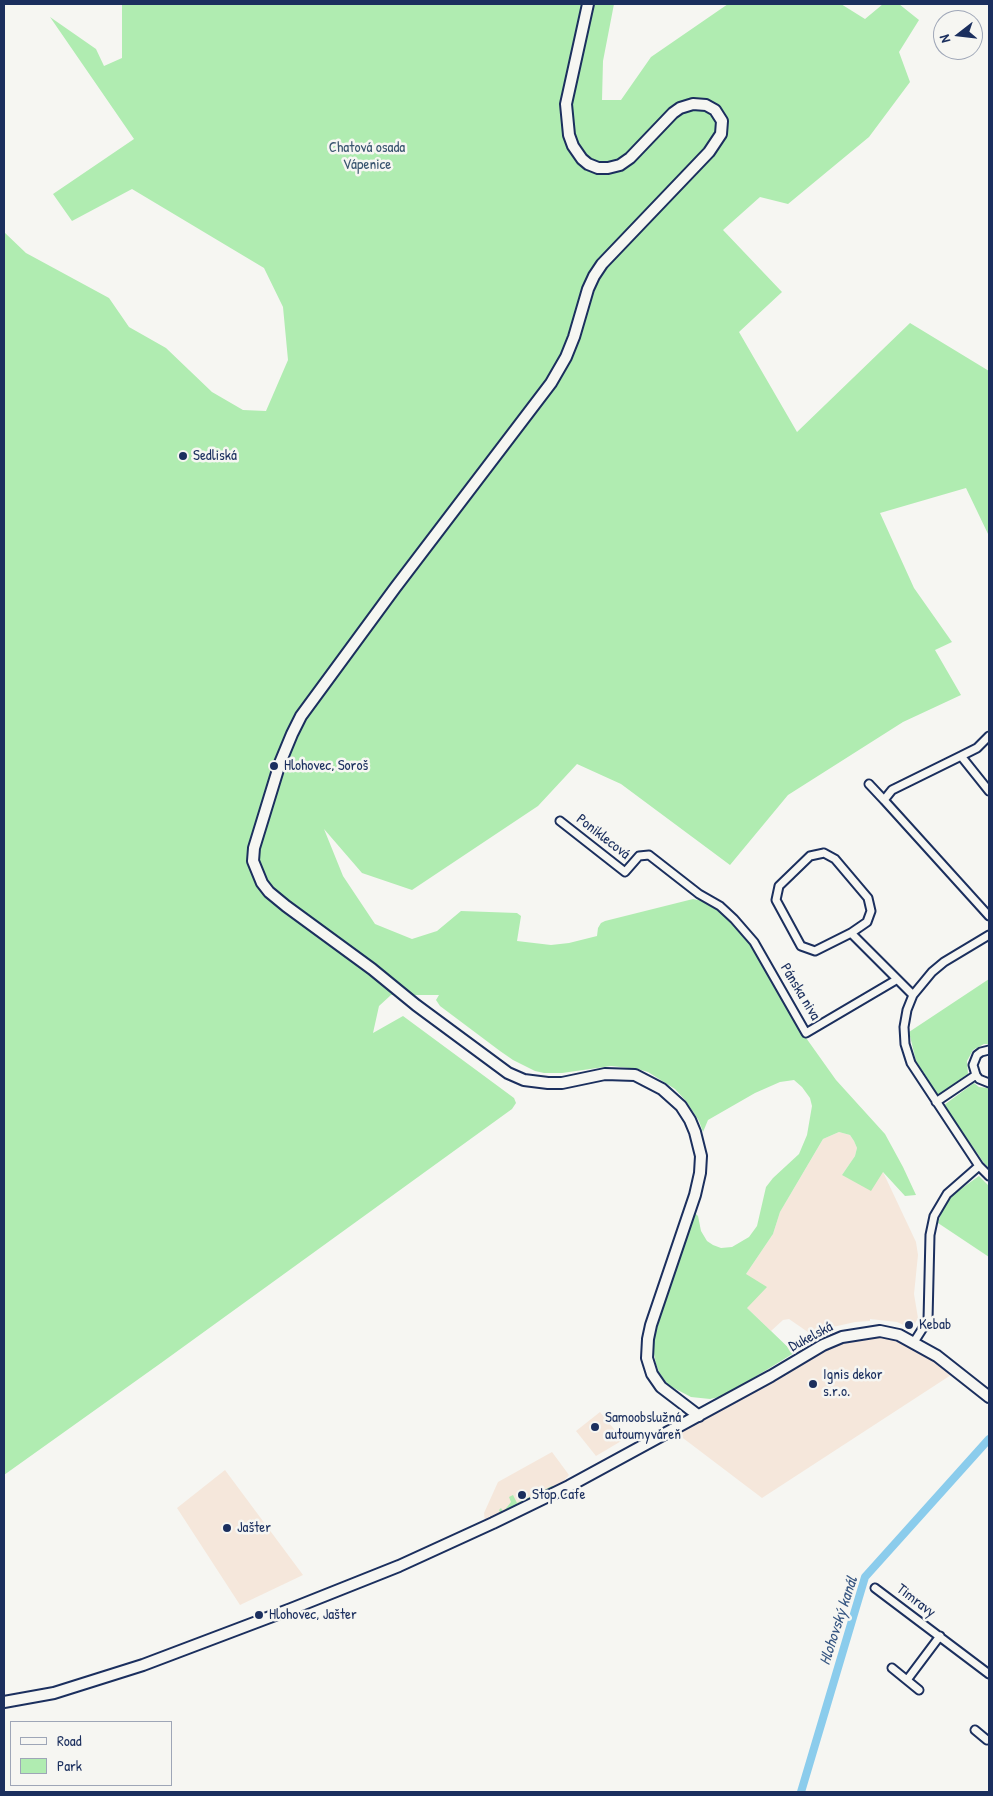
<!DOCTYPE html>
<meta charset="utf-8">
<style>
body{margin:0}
#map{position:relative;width:993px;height:1796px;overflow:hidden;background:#f6f6f2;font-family:"Patrick Hand",sans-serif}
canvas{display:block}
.frame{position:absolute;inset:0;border:5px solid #1b2f5e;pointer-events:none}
.legend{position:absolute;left:10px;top:1721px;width:162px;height:65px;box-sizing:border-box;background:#f6f6f2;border:1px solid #9ea6b7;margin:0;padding:6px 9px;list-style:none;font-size:15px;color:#1b2f5e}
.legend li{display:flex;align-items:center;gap:10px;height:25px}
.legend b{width:25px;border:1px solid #9ea6b7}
.north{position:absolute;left:933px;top:10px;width:50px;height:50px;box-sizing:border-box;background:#f6f6f2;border:1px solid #9ea6b7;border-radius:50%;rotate:254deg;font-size:14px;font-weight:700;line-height:20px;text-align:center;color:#1b2f5e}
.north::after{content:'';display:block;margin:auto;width:18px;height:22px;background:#1b2f5e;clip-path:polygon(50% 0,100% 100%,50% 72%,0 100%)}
</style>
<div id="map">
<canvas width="993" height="1796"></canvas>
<div class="frame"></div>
<ul class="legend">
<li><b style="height:6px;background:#f6f6f2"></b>Road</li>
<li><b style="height:14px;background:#b0ecb1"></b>Park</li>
</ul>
<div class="north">N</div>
</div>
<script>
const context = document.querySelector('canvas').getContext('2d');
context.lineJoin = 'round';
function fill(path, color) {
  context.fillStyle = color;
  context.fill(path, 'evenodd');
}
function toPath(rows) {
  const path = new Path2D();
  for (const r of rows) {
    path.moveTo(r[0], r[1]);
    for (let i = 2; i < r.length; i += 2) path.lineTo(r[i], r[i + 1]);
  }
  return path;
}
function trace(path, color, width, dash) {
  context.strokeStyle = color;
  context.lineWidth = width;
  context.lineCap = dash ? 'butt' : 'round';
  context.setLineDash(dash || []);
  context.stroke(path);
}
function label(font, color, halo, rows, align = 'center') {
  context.font = font + ' "Patrick Hand",sans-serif';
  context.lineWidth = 5;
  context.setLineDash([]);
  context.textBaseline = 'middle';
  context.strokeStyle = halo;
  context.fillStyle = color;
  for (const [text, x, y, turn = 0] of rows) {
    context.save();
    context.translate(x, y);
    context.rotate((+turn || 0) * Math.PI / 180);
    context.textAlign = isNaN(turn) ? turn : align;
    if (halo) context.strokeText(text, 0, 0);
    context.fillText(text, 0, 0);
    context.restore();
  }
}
fill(toPath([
 [839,1132,850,1135,854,1141,857,1148,855,1156,842,1175,883,1172,916,1242,918,1255,914,1294,918,1318,912,1329,897,1322,870,1319,870,1321,855,1322,833,1327,818,1339,789,1319,783,1320,771,1331,747,1308,746,1274,773,1234,780,1212,819,1146,823,1139],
 [888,1337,916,1345,951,1375,762,1498,675,1432,844,1339],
 [600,1412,623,1440,596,1456,576,1431],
 [552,1452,569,1475,557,1489,485,1521,484,1513,498,1482],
 [225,1470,303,1575,240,1605,177,1508]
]), '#f5e7db');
fill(toPath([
 [122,4,614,4,603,61,602,100,621,100,651,57,728,4,841,4,865,19,883,4,899,4,919,20,899,52,910,82,869,137,788,204,760,197,723,230,782,292,739,332,797,432,910,323,989,371,989,536,966,488,880,513,914,588,952,642,935,650,961,695,903,722,788,795,730,865,621,784,577,764,538,806,412,890,362,873,324,829,343,876,375,924,412,939,437,931,461,911,517,913,521,916,517,941,551,945,569,943,597,936,598,928,601,923,605,921,693,899,703,901,718,908,759,952,799,1028,836,1080,885,1134,903,1167,916,1195,905,1196,883,1172,871,1191,842,1175,855,1156,857,1148,854,1141,850,1135,839,1132,823,1139,780,1212,773,1234,746,1274,767,1287,747,1308,794,1353,724,1396,710,1399,691,1397,668,1385,659,1372,656,1364,652,1344,653,1336,694,1215,696,1214,698,1216,701,1231,707,1241,713,1245,721,1248,732,1247,749,1237,757,1226,766,1187,773,1178,799,1154,807,1135,812,1106,810,1098,802,1087,794,1080,780,1082,755,1093,708,1120,703,1132,699,1121,686,1101,675,1089,648,1072,638,1069,611,1066,562,1073,544,1073,535,1071,513,1060,500,1051,440,1006,436,1000,439,995,391,995,379,1006,373,1033,403,1016,514,1098,516,1103,512,1109,161,1363,4,1475,4,232,26,253,109,298,129,327,166,348,212,392,243,410,266,411,288,360,283,307,264,268,132,189,72,221,53,194,134,139,50,17,96,49,104,66,122,58],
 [989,979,989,1044,984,1044,973,1050,967,1061,968,1074,938,1095,916,1061,909,1032],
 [974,1083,979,1087,989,1088,989,1168,984,1163,944,1105],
 [979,1176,989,1186,989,1257,938,1223,942,1211,951,1196],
 [552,1486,556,1488,501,1516,499,1510,501,1508,503,1512,511,1502,509,1497,513,1495,517,1503]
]), '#b0ecb1');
trace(toPath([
 [801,1792,865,1577,989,1439]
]), '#8bccec', 8);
const street = toPath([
 [961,756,977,748,989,736],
 [869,784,884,800],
 [989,791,961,756,892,790,884,800,989,916],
 [560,821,625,872,639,856,649,855,699,894,720,906,734,919,754,942,806,1033,896,980],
 [824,853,835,859,868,898,871,911,867,922,851,933,815,951,801,946,776,900,779,886,810,856,824,853],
 [851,933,913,995,907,1010,904,1027,905,1044,911,1063,979,1166,989,1176],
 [913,995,932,972,944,962,989,935],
 [989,1050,981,1052,977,1055,973,1065,976,1075,979,1079,989,1083],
 [936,1102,976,1075],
 [914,1342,928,1320,930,1235,934,1216,947,1194,979,1166],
 [875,1588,989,1674],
 [892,1668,919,1690],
 [907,1680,940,1636],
 [975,1730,987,1740]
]);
const secondary = toPath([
 [588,4,566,104,569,135,573,146,582,159,588,164,598,168,608,168,620,165,630,158,673,113,680,108,693,104,706,105,715,110,722,121,721,134,709,152,602,264,594,276,588,289,574,337,566,357,551,383,395,588,301,716,292,734,280,763,254,848,253,861,262,883,269,892,286,906,372,969,416,1005,508,1073,524,1080,548,1083,562,1083,605,1074,635,1075,662,1089,681,1106,690,1120,695,1132,701,1156,700,1173,695,1195,651,1325,648,1339,647,1358,652,1374,661,1387,699,1416],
 [4,1702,54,1693,143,1665,291,1609,399,1566,493,1523,569,1486,771,1376,823,1345,842,1337,880,1331,899,1335,937,1356,989,1397]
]);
trace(street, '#1b2f5e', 11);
trace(secondary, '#1b2f5e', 14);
trace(street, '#f6f6f2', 7);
trace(secondary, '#f6f6f2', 10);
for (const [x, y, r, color] of [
 [183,456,5,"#1b2f5e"],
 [274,766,5,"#1b2f5e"],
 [909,1325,5,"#1b2f5e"],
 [813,1384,5,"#1b2f5e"],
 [595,1427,5,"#1b2f5e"],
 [522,1495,5,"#1b2f5e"],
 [227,1528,5,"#1b2f5e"],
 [259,1615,5,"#1b2f5e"]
]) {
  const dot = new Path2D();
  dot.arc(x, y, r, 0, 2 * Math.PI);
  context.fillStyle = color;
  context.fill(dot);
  trace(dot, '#f6f6f2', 2);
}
label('15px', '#39556f', '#f6f6f2', [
 ["Chatová osada",367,148],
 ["Vápenice",367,165]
]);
label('15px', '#1b2f5e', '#f6f6f2', [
 ["Sedliská",193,456],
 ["Hlohovec, Soroš",284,766],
 ["Kebab",919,1325],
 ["Ignis dekor",823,1375],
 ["s.r.o.",823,1392],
 ["Samoobslužná",605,1418],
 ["autoumyváreň",605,1435],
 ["Stop Cafe",532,1495],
 ["Jašter",237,1528],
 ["Hlohovec, Jašter",269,1615]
], 'left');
label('15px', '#1b2f5e', '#f6f6f2', [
 ["Poniklecová",603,837,38],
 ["Pánska niva",800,992,59],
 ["Dukelská",811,1337,-28],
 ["Timravy",916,1601,37]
]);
label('italic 16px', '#375682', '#f6f6f2', [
 ["Hlohovský kanál",839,1621,-72]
]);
</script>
